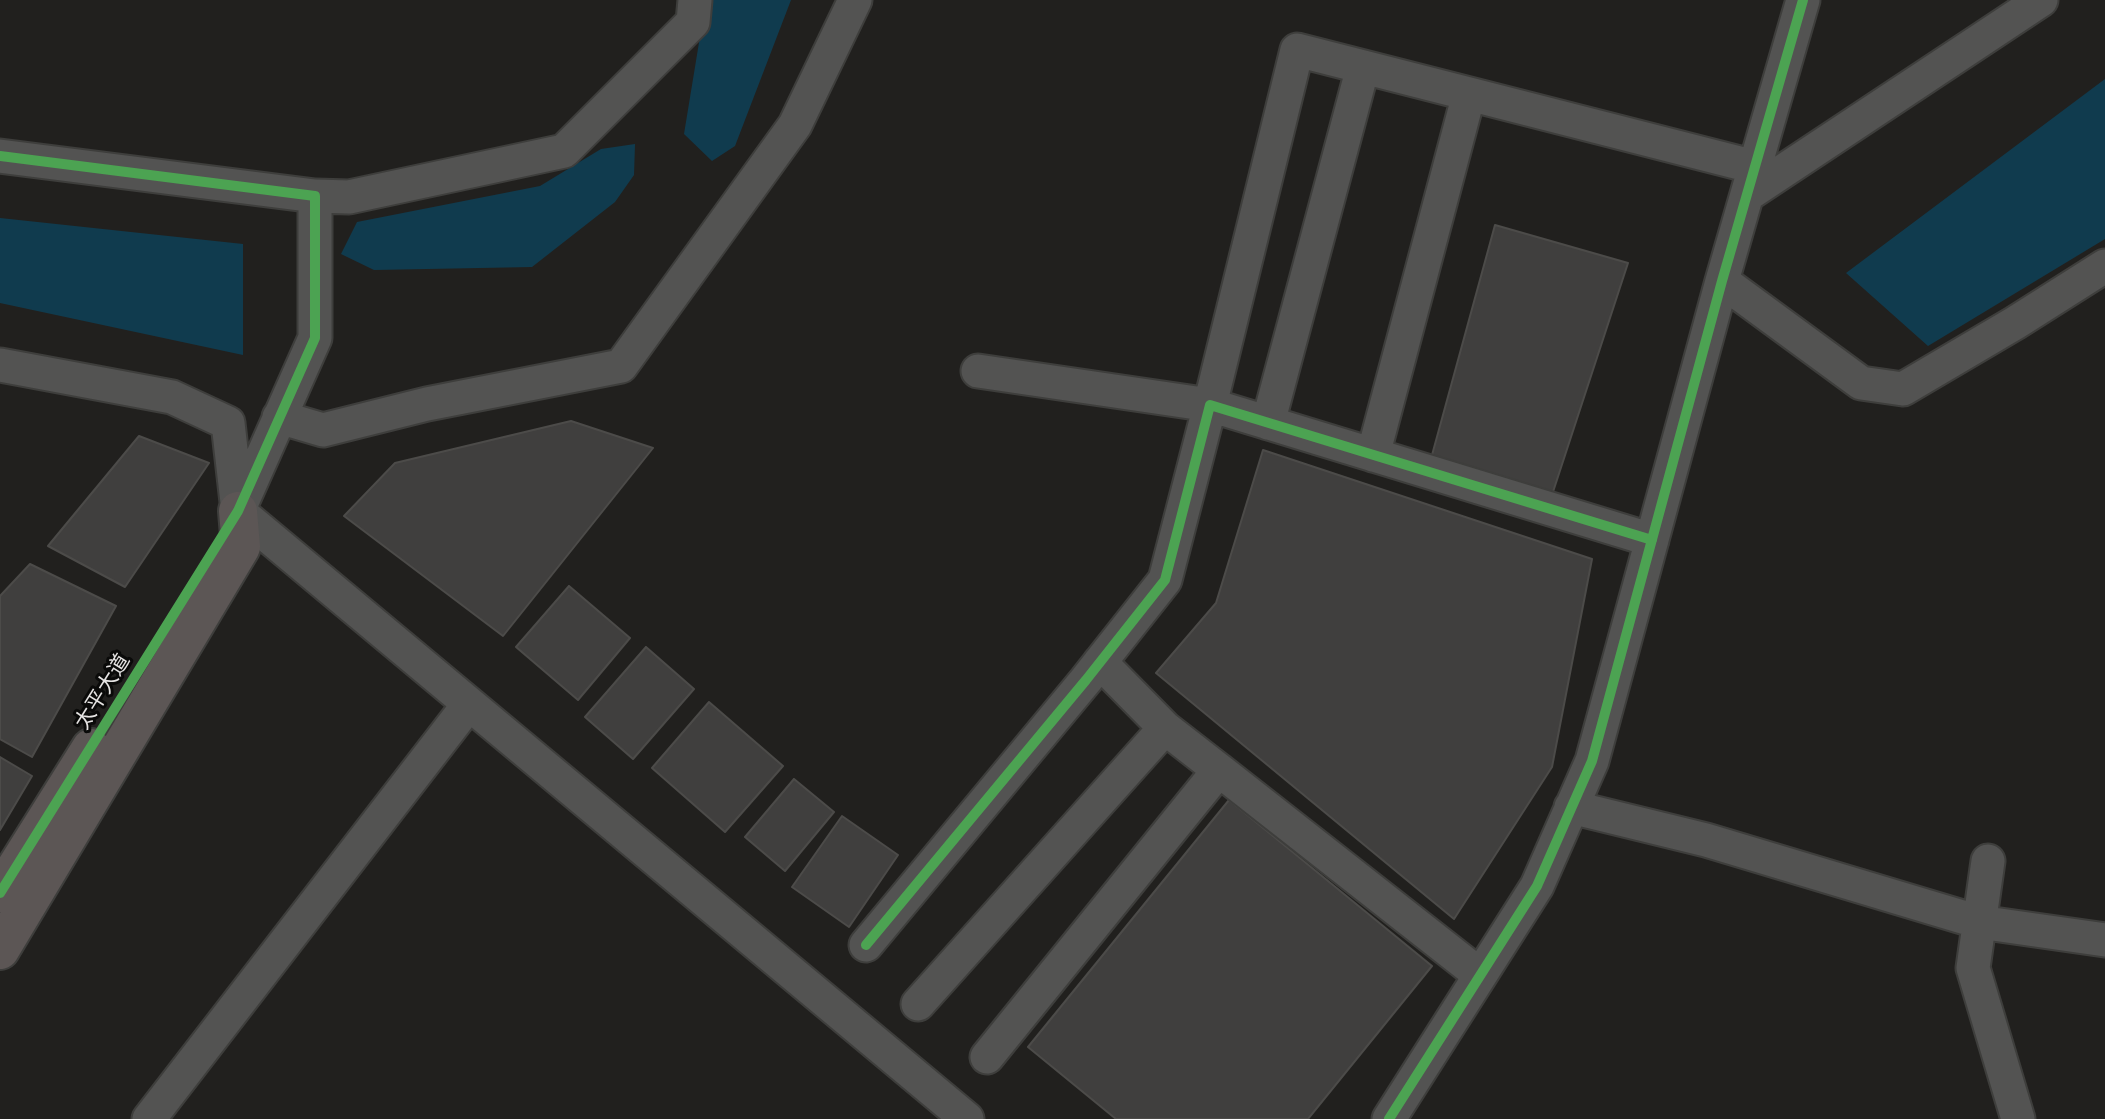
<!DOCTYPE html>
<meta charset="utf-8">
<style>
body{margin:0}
canvas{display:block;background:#21201e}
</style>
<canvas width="2105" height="1119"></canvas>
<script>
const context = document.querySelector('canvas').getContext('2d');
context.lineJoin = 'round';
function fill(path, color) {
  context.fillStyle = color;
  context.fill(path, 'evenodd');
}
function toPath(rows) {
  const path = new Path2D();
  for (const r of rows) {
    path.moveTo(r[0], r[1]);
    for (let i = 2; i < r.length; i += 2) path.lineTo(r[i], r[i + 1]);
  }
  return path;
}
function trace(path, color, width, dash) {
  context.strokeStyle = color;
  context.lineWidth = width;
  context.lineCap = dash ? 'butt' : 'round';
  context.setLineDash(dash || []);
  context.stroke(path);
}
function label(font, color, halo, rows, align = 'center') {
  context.font = font + ' Helvetica,"Noto Sans SC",sans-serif';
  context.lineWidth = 6;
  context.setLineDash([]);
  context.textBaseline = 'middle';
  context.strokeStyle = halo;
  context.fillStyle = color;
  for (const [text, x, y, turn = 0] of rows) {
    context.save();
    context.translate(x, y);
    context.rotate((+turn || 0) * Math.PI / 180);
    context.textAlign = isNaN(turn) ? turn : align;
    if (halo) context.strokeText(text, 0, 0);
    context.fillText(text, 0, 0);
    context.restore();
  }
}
fill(toPath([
 [706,0,791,0,735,146,712,161,684,134],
 [2105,79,2105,239,1928,346,1846,273],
 [635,144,634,175,615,202,532,267,374,270,341,254,357,222,540,186,601,149],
 [0,218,243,244,243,355,0,303]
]), '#103b4e');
const building = toPath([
 [1495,225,1628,263,1551,498,1429,466,1495,225],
 [571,421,653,448,503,636,344,516,395,463,571,421],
 [139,436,209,463,125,587,48,546,139,436],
 [1263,450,1592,559,1552,767,1454,919,1156,673,1216,603,1263,450],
 [30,564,116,606,32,757,0,739,0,596,30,564],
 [569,586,630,638,578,700,516,647,569,586],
 [646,647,694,689,633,759,585,717,646,647],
 [709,702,783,766,725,832,652,768,709,702],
 [0,757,32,776,0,830,0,757],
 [794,779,834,812,785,871,745,837,794,779],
 [1229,800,1432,966,1308,1119,1116,1119,1028,1047,1229,800],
 [842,816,898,855,849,927,792,887,842,816]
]);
fill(building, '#403f3e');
trace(building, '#4c4b49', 2);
const street = toPath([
 [0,156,315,196,315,338,239,509],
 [1747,195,2041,0],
 [315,196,349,197,564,151,693,22,695,0],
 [1722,281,1861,383,1903,389,2015,323,2105,266],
 [0,365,172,397,228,423,238,511,967,1119],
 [978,371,1210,405,1297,50,1755,167],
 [279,417,323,430,427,404,621,366,795,125,855,0],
 [1268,423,1363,67],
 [1373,455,1469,94],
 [1219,770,1480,975],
 [1571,807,1706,840,1979,922,2105,940],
 [1988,861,1973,968,2018,1119],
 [866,945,1086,680,1165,580,1210,405,1652,540],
 [918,1004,1165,728,1100,662],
 [987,1057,1219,770,1165,728],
 [149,1119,469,704],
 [1389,1119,1537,886,1592,761,1722,281,1803,0]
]);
const secondary = toPath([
 [0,893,91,748],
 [0,950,241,547,238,511]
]);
trace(street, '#3e3e3c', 37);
trace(secondary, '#3e3e3c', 42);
trace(street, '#535352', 33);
trace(secondary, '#5c5655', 38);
trace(toPath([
 [0,156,315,196,315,338,238,511,0,893],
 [866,945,1086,680,1165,580,1210,405,1652,540],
 [1389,1119,1537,886,1592,761,1722,281,1803,0]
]), '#4ca352', 10);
label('21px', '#e6e4e3', '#0a0a09', [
 ["太平大道",103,692,-58]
]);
</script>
